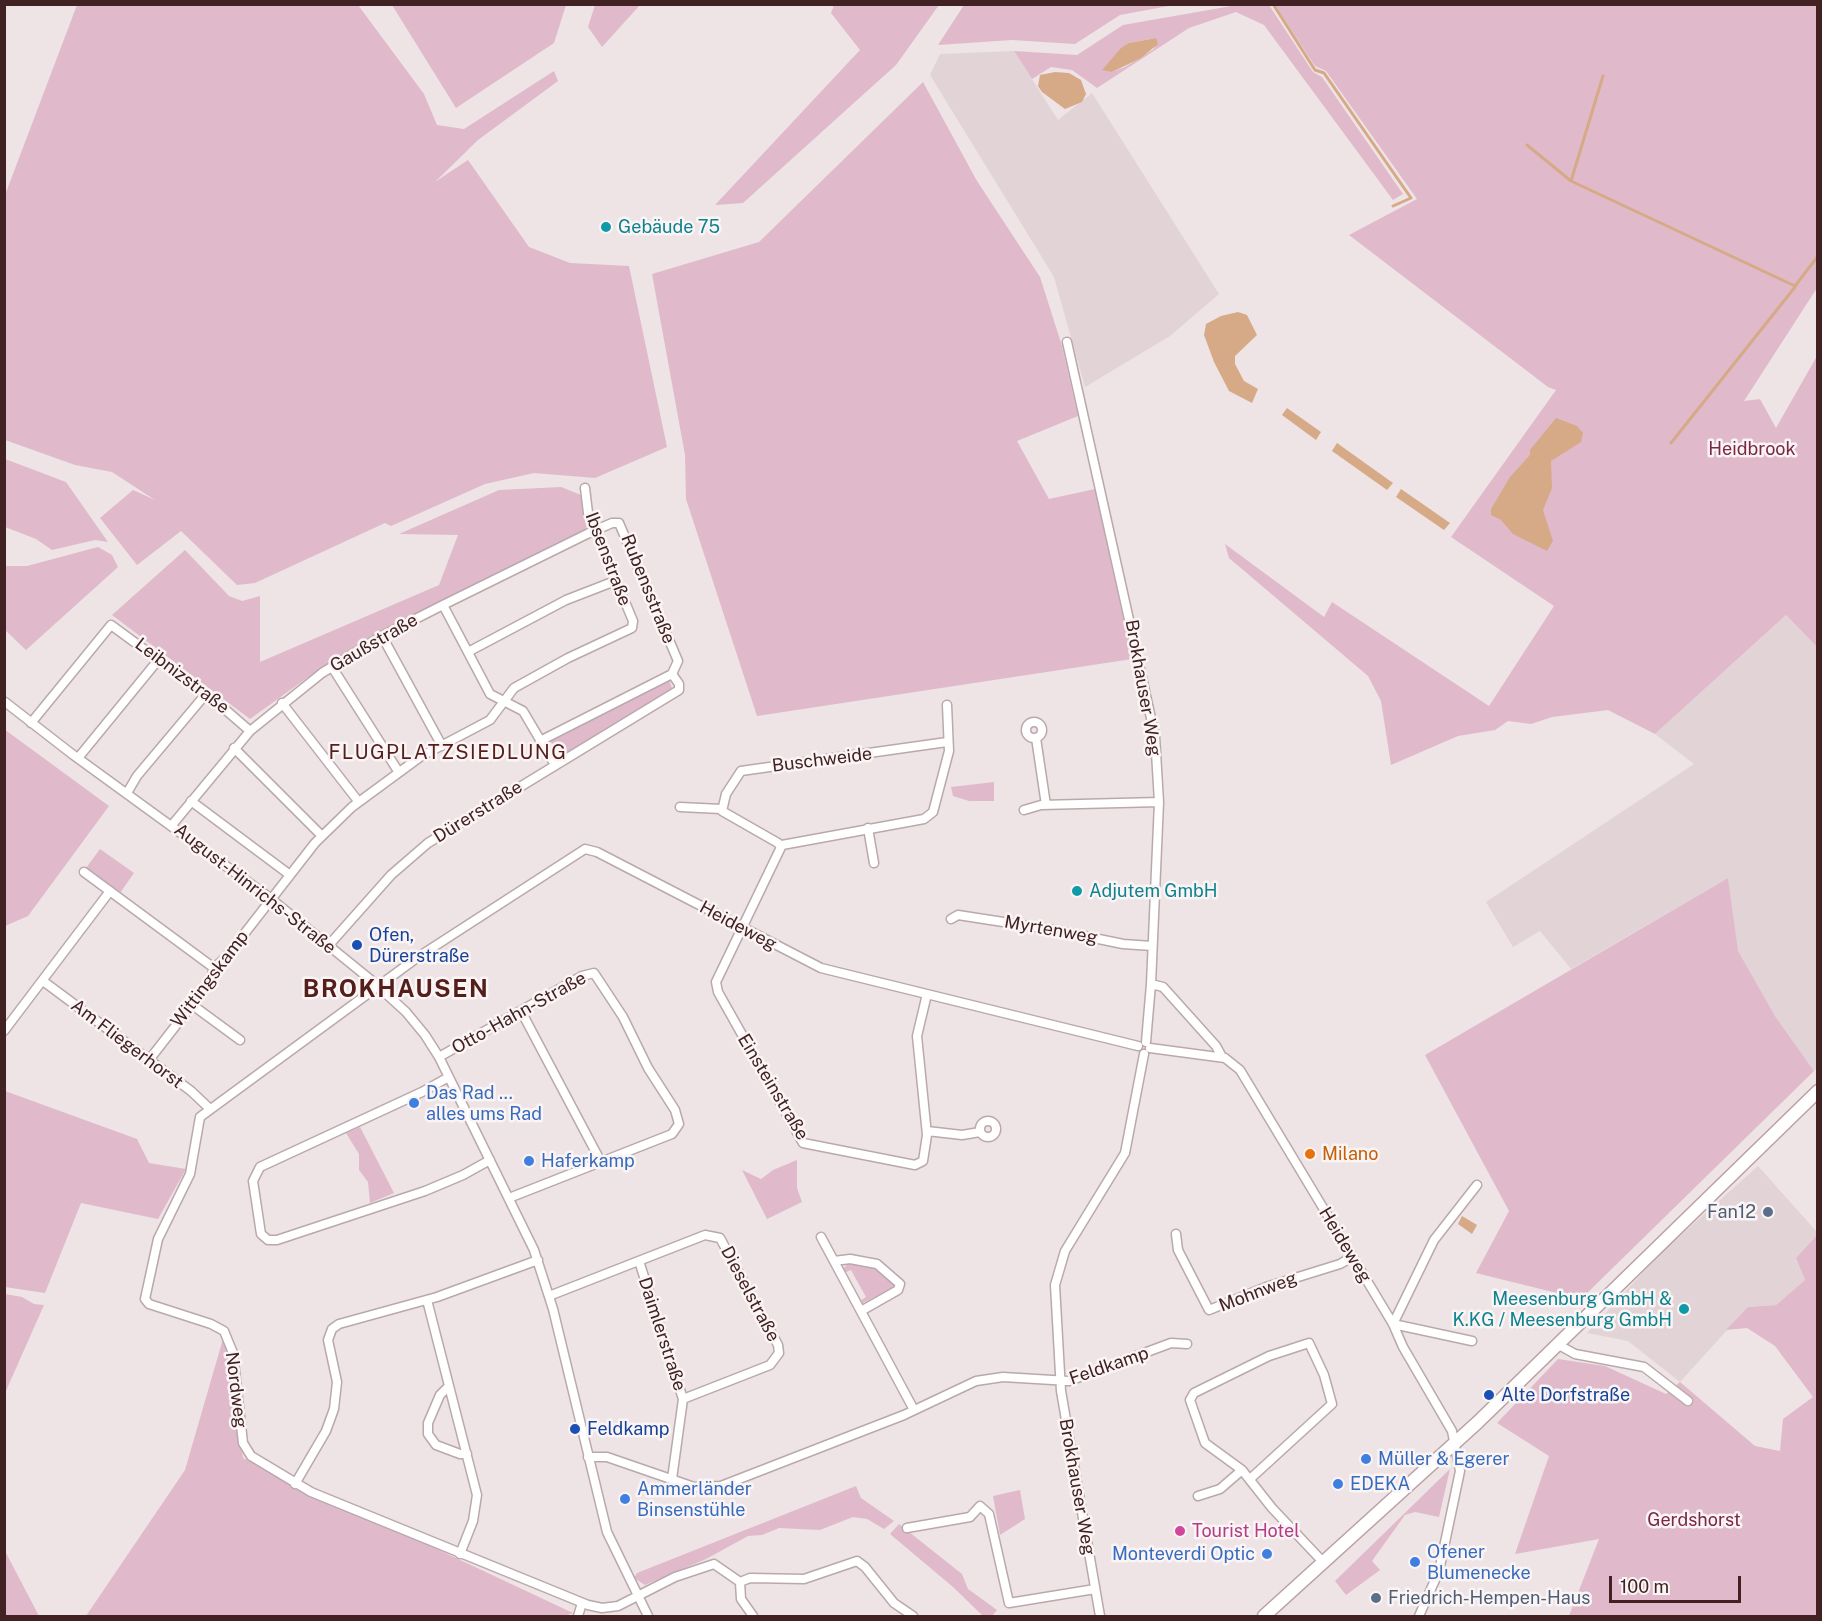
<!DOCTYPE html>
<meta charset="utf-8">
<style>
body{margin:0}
#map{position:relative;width:1822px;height:1621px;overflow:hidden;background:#eee3e5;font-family:"Public Sans",sans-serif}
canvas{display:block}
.frame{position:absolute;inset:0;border:6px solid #412121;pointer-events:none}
.scale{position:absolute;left:1609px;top:1576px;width:132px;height:27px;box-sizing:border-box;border:3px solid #412121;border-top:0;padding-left:8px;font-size:18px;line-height:21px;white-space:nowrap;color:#412121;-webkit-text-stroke:4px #faf4f5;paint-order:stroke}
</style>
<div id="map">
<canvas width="1822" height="1621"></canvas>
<div class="frame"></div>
<div class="scale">100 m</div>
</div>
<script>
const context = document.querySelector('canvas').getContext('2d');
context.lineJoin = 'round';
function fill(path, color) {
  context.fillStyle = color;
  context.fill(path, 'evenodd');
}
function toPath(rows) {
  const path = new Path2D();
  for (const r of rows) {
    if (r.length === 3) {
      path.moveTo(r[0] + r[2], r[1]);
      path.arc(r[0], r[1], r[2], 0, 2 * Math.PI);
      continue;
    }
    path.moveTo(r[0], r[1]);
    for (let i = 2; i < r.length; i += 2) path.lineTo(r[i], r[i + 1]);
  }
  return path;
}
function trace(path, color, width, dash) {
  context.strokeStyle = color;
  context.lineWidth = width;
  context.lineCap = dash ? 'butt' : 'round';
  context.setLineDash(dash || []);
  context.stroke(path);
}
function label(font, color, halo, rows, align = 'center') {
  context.font = font + ' "Public Sans",sans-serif';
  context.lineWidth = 5;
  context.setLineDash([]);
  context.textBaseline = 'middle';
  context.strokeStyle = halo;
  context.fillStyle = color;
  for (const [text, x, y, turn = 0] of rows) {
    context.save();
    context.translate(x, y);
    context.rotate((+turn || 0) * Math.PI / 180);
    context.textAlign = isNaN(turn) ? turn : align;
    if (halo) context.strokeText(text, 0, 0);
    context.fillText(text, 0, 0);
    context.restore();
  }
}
fill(toPath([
 [1014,51,1058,120,1092,93,1219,294,1170,336,1085,387,1054,277,930,75,940,54],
 [1786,615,1817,647,1818,1067,1814,1071,1775,1016,1737,951,1728,878,1571,969,1540,931,1513,947,1486,902,1694,764,1655,734],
 [1758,1166,1817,1232,1817,1235,1796,1258,1805,1280,1776,1305,1748,1307,1680,1382,1628,1341,1587,1333,1661,1253]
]), '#e2d4d6');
fill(toPath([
 [77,5,358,5,424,94,437,125,464,129,554,71,558,81,478,140,435,182,468,160,529,247,570,263,629,266,667,447,595,478,534,473,485,484,391,526,385,523,255,583,237,585,181,531,137,565,100,518,133,490,155,500,112,472,75,465,5,440,5,195],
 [392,5,566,5,554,43,456,108],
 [595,5,595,4,640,5,602,47,588,27],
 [834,5,939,5,896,65,743,203,715,205,860,50,831,13],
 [964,5,964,4,1174,5,1120,15,1075,44,1012,40,938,45],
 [1237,5,1269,5,1313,72,1322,77,1403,194,1393,200,1264,25,1236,12,1189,28,1097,88,1072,70,1051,67,1032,79,1014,51,1077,55,1123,25],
 [1156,38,1154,49,1125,67,1112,72,1103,69,1129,43],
 [1275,5,1817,5,1817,288,1744,401,1760,399,1776,428,1817,356,1817,647,1786,615,1655,734,1608,710,1552,717,1531,724,1508,721,1495,730,1458,736,1391,765,1381,701,1368,676,1229,558,1225,544,1324,617,1332,602,1489,706,1554,606,1451,537,1556,390,1548,387,1349,235,1417,199,1326,71,1315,66],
 [923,82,977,181,1040,277,1062,346,1078,416,1017,441,1049,499,1095,489,1132,659,757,716,686,499,685,455,652,274,759,242],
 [5,459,66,482,108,542,95,540,52,550,36,539,5,527],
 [561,487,581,495,587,530,439,603,311,675,250,719,112,615,185,550,229,596,242,601,260,596,260,662,439,585,458,535,399,534,499,490],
 [98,547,112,555,118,567,26,650,5,630,5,566,27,566],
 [669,680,672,688,666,693,559,758,549,738],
 [4,729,109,806,28,916,5,926],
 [994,782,994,801,969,801,953,796,951,787],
 [100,849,134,873,120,893,86,868],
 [1728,878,1738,951,1775,1016,1814,1071,1581,1299,1476,1273,1509,1211,1425,1055],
 [5,1091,137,1139,149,1163,186,1169,158,1219,81,1203,45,1293,5,1287],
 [360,1127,394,1193,370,1203,368,1182,359,1170,359,1154,346,1133],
 [797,1160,797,1188,802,1202,767,1219,742,1170,761,1179,773,1170],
 [1817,1235,1817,1616,1569,1616,1599,1539,1515,1554,1549,1456,1497,1423,1558,1359,1605,1366,1666,1394,1680,1382,1755,1446,1780,1451,1783,1419,1813,1397,1775,1346,1747,1328,1726,1330,1748,1307,1776,1305,1805,1280,1796,1258],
 [849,1262,876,1268,895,1284,894,1287,861,1304,860,1301,866,1297,851,1270,844,1273,843,1269],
 [5,1294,22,1297,34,1304,44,1305,5,1393],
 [225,1332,243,1458,573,1613,565,1616,86,1616,185,1470],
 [1450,1469,1439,1517,1415,1512,1405,1515,1372,1561,1380,1570,1346,1595,1335,1581],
 [856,1486,861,1498,894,1521,884,1529,867,1519,853,1517,820,1530,779,1528,762,1535,748,1536,706,1559,645,1585,634,1578,637,1573],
 [1020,1490,1025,1519,1000,1535,993,1496],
 [899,1524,962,1574,968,1589,997,1610,992,1616,983,1616,953,1587,890,1534],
 [5,1551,39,1616,5,1616]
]), '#e0bacb');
fill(toPath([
 [1156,38,1158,44,1141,58,1112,72,1102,70,1121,48,1129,43],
 [1055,72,1069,73,1081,80,1086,94,1082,102,1065,109,1042,92,1038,86,1040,75],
 [1238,312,1247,315,1257,335,1235,356,1235,364,1244,381,1258,389,1252,403,1229,391,1214,362,1204,335,1206,324,1221,316],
 [1287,408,1321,432,1316,440,1282,415],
 [1556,418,1577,426,1583,433,1581,442,1551,461,1552,488,1543,510,1553,541,1547,551,1513,534,1501,520,1491,515,1491,509,1510,477,1530,455,1530,450],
 [1337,443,1393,483,1387,490,1332,451],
 [1401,489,1450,523,1444,530,1396,497],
 [1462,1216,1477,1225,1472,1234,1458,1224]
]), '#d6aa87');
trace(toPath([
 [1273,4,1315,70,1324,73,1411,198,1393,206],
 [1527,145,1571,181,1795,286,1818,256],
 [1571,181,1603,76],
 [1671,443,1795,287]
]), '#d6aa87', 3);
const street = toPath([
 [1067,342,1155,736,1159,802,1151,984,1146,1042],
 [443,605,490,694,523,711,555,765],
 [382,636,442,746],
 [468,652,566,600,615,581],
 [332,667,398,771],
 [5,702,72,754,270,898,371,980,406,1012,425,1035,439,1057,534,1250,553,1309,607,1532,648,1616],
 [282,703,358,801],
 [1034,730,8],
 [31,723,111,625,220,705,250,731],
 [1036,738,1046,805],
 [540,741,672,674],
 [234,748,322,836],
 [78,758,159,659],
 [127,793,137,776,205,695],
 [191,801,290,875],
 [680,807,721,809],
 [1024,810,1041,805,1159,802],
 [172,825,250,731,322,673,382,636,443,605,587,534,612,523,619,523,678,661,672,674,679,684,679,690,428,843,391,875,328,946],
 [868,828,874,863],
 [781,847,778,843,722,811,726,794,741,771,947,742],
 [84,872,214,968],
 [951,919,958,915,1055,930,1123,944,1152,946],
 [43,981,191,1091,209,1108],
 [1151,984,1163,987,1216,1046,1222,1057],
 [927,994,917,1036,927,1135,923,1161,915,1165,803,1143,718,992,716,982,782,845,924,819,933,812,949,751,947,705],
 [191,1004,240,1040],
 [521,1011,601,1162],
 [4,1031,110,891],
 [1150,1048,1225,1058,1240,1070,1393,1324,1403,1347,1452,1431,1460,1471,1439,1571,1419,1616],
 [439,1057,582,976,594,973,623,1017,648,1068,675,1110,679,1124,672,1134,509,1198],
 [149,1060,209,983,214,968,227,956,315,843,352,807,420,757,490,720,514,688,568,658,632,628,633,621,588,513,585,488],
 [447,1078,422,1092,260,1167,253,1181,261,1234,268,1240,277,1240,425,1191,463,1175,490,1160],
 [988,1129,8],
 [927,1131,962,1135,980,1132],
 [1176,1234,1178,1250,1209,1310,1266,1287,1340,1264,1352,1257],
 [821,1237,914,1410],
 [639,1261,683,1399,672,1479],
 [834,1261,850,1259,877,1264,900,1284,898,1290,861,1311],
 [549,1296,705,1235,720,1238,778,1345,779,1353,770,1365,683,1399],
 [427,1300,477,1495,473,1521,460,1554],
 [1472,1341,1393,1324,1434,1240,1477,1185],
 [1557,1344,1575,1354,1644,1367,1688,1401],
 [449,1386,440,1395,428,1423,428,1434,436,1445,460,1454,467,1454],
 [588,1457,607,1457,694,1487,721,1486,904,1415,976,1381,1003,1377,1069,1381,1171,1343,1187,1344],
 [1250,1479,1332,1404,1324,1375,1309,1343,1269,1356,1194,1393,1190,1400,1205,1443,1242,1470,1272,1508,1324,1563],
 [295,1484,326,1431,334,1409,337,1382,328,1340,332,1329,339,1324,437,1297,538,1260],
 [1198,1496,1220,1489,1242,1470],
 [907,1528,970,1517,980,1506,989,1514,1009,1603,1095,1589],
 [740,1582,750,1578,804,1579,857,1561,865,1567,894,1603,913,1616],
 [578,1616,582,1603],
 [753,1616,741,1599,740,1582,714,1564,675,1577,618,1606,602,1608,588,1605,311,1492,251,1456,243,1443,233,1353,224,1331,211,1324,149,1304,145,1299,158,1239,190,1174,200,1117,418,957,585,849,597,852,821,968,1138,1046],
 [1100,1616,1061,1391,1055,1285,1065,1251,1125,1153,1144,1054]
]);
const secondary = toPath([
 [1264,1616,1478,1422,1818,1091]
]);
trace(street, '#baa9aa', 11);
trace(secondary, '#baa0a2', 15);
trace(street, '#fff', 8);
trace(secondary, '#fff', 12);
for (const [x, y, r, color] of [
 [606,227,6,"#0f9aa8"],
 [1077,891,6,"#0f9aa8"],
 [357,945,6,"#1a4fb4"],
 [414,1103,6,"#3f7fe0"],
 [1310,1154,6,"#e8710a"],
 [529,1161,6,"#3f7fe0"],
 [1768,1212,6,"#5c6f8a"],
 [1684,1309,6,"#0f9aa8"],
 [1489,1395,6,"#1a4fb4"],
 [575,1429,6,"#1a4fb4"],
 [1366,1459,6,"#3f7fe0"],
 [1338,1484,6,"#3f7fe0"],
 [625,1499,6,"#3f7fe0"],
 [1180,1531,6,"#d1479c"],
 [1267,1554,6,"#3f7fe0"],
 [1415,1562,6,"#3f7fe0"],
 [1376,1598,6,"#5c6f8a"]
]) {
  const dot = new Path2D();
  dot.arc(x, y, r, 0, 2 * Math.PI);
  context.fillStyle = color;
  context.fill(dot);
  trace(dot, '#faf4f5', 2);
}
label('18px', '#0d838f', '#faf4f5', [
 ["Gebäude 75",618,227],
 ["Adjutem GmbH",1089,891],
 ["Meesenburg GmbH &",1672,1299,"right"],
 ["K.KG / Meesenburg GmbH",1672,1320,"right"]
], 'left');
label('18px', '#7b2843', '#faf4f5', [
 ["Heidbrook",1752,449],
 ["Gerdshorst",1694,1520]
]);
label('18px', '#412121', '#faf4f5', [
 ["Ibsenstraße",608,559,69],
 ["Rubensstraße",648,589,68],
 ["Gaußstraße",374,643,-30],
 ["Leibnizstraße",182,676,37],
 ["Brokhauser Weg",1143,688,80],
 ["Buschweide",822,760,-7],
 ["Dürerstraße",478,812,-32],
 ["August-Hinrichs-Straße",255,889,38],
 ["Heideweg",738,926,28],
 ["Myrtenweg",1051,930,10],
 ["Wittingskamp",210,979,-53],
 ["Otto-Hahn-Straße",519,1013,-29],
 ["Am Fliegerhorst",127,1044,37],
 ["Einsteinstraße",773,1087,59],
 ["Heideweg",1345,1245,59],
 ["Mohnweg",1258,1292,-21],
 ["Dieselstraße",750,1294,62],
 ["Daimlerstraße",662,1334,72],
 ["Feldkamp",1109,1366,-19],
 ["Nordweg",236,1390,83],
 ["Brokhauser Weg",1077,1487,80]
]);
label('18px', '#164399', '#faf4f5', [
 ["Ofen,",369,935],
 ["Dürerstraße",369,956],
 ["Alte Dorfstraße",1501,1395],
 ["Feldkamp",587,1429]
], 'left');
label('18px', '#366cbe', '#faf4f5', [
 ["Das Rad ...",426,1093],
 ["alles ums Rad",426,1114],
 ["Haferkamp",541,1161],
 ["Müller & Egerer",1378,1459],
 ["EDEKA",1350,1484],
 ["Ammerländer",637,1489],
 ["Binsenstühle",637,1510],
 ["Ofener",1427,1552],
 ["Blumenecke",1427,1573],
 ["Monteverdi Optic",1255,1554,"right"]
], 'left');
label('18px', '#c56008', '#faf4f5', [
 ["Milano",1322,1154]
], 'left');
label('18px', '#4e5e75', '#faf4f5', [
 ["Fan12",1756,1212],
 ["Friedrich-Hempen-Haus",1388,1598,"left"]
], 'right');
label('18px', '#b23c85', '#faf4f5', [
 ["Tourist Hotel",1192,1531]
], 'left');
context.letterSpacing = '1.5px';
label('20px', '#541e1b', '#faf4f5', [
 ["FLUGPLATZSIEDLUNG",448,753]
]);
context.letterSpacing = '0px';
context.letterSpacing = '1.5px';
label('bold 24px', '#541e1b', '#faf4f5', [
 ["BROKHAUSEN",396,990]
]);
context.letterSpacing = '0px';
</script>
